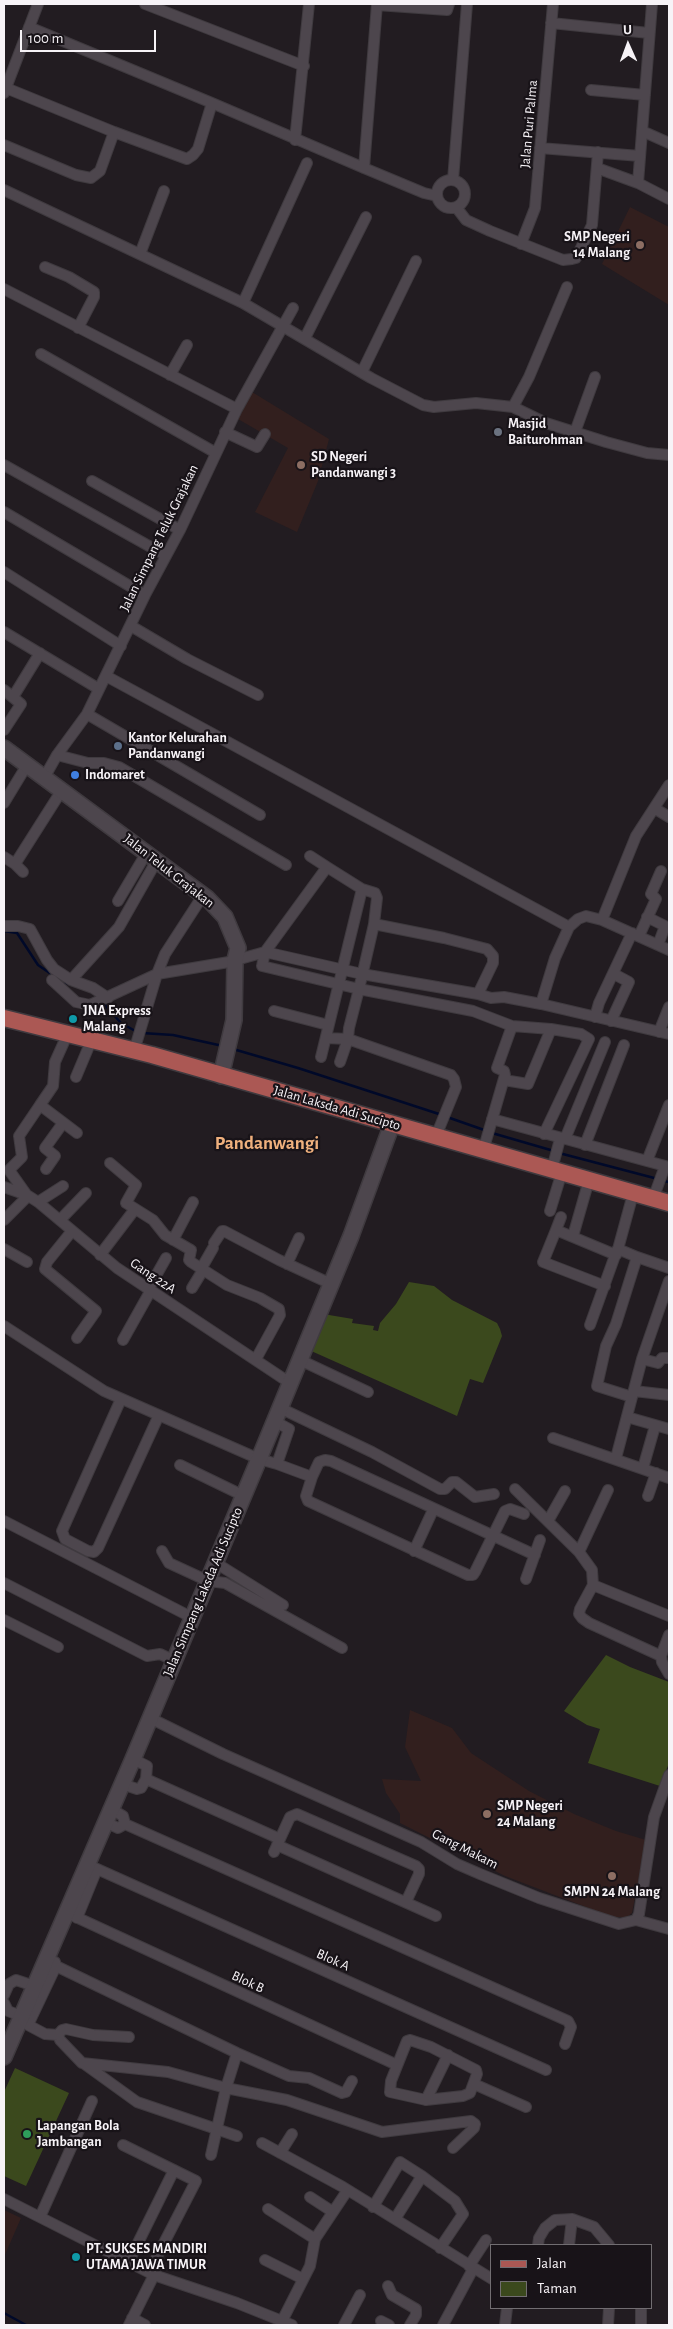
<!DOCTYPE html>
<style>
body{margin:0}
#map{position:relative;width:673px;height:2329px;overflow:hidden;background:#221c21;font-family:"Alegreya Sans",sans-serif}
canvas{display:block}
.frame{position:absolute;inset:0;border:5px solid #f7f3f7;pointer-events:none}
.legend{position:absolute;left:490px;top:2244px;width:162px;height:65px;box-sizing:border-box;background:#181318;border:1px solid #716d71;margin:0;padding:6px 9px;list-style:none;font-size:15px;color:#f7f3f7}
.legend li{display:flex;align-items:center;gap:10px;height:25px}
.legend b{width:25px;border:1px solid #716d71}
.north{position:absolute;left:603px;top:20px;width:50px;height:50px;-webkit-text-stroke:4px #181318;paint-order:stroke;rotate:358deg;font-size:14px;font-weight:700;line-height:20px;text-align:center;color:#f7f3f7}
.north::after{content:'';display:block;margin:auto;width:18px;height:22px;background:#f7f3f7;clip-path:polygon(50% 0,100% 100%,50% 72%,0 100%)}
.scale{position:absolute;left:20px;top:30px;width:136px;height:22px;box-sizing:border-box;border:2px solid #f7f3f7;border-top:0;padding-left:6px;font-size:15px;line-height:18px;white-space:nowrap;color:#f7f3f7;-webkit-text-stroke:4px #181318;paint-order:stroke}
</style>
<div id="map">
<canvas width="673" height="2329"></canvas>
<div class="frame"></div>
<ul class="legend">
<li><b style="height:6px;background:#ab5854"></b>Jalan</li>
<li><b style="height:14px;background:#3b491d"></b>Taman</li>
</ul>
<div class="north">U</div>
<div class="scale">100 m</div>
</div>
<script>
const context = document.querySelector('canvas').getContext('2d');
context.lineJoin = 'round';
function fill(path, color) {
  context.fillStyle = color;
  context.fill(path, 'evenodd');
}
function toPath(rows) {
  const path = new Path2D();
  for (const r of rows) {
    if (r.length === 3) {
      path.moveTo(r[0] + r[2], r[1]);
      path.arc(r[0], r[1], r[2], 0, 2 * Math.PI);
      continue;
    }
    path.moveTo(r[0], r[1]);
    for (let i = 2; i < r.length; i += 2) path.lineTo(r[i], r[i + 1]);
  }
  return path;
}
function trace(path, color, width, dash) {
  context.strokeStyle = color;
  context.lineWidth = width;
  context.lineCap = dash ? 'butt' : 'round';
  context.setLineDash(dash || []);
  context.stroke(path);
}
function label(font, color, halo, rows, align = 'center') {
  context.font = font + ' "Alegreya Sans",sans-serif';
  context.lineWidth = 4.5;
  context.setLineDash([]);
  context.textBaseline = 'middle';
  context.strokeStyle = halo;
  context.fillStyle = color;
  for (const [text, x, y, turn = 0] of rows) {
    context.save();
    context.translate(x, y);
    context.rotate((+turn || 0) * Math.PI / 180);
    context.textAlign = isNaN(turn) ? turn : align;
    if (halo) context.strokeText(text, 0, 0);
    context.fillText(text, 0, 0);
    context.restore();
  }
}
fill(toPath([
 [630,207,669,227,669,305,602,264],
 [252,392,329,439,318,481,297,532,255,512,288,448,238,419],
 [410,1710,452,1728,471,1753,529,1791,574,1814,616,1831,646,1840,632,1913,627,1917,612,1917,505,1876,400,1823,400,1814,386,1793,382,1779,421,1781,405,1747],
 [4,2210,21,2218,4,2257]
]), '#321f1e');
fill(toPath([
 [409,1282,434,1286,452,1300,497,1323,500,1329,502,1336,483,1383,470,1379,457,1416,309,1350,323,1314,353,1319,352,1323,374,1326,373,1330,378,1331,380,1323,396,1304],
 [606,1655,630,1667,669,1682,669,1763,660,1786,588,1763,600,1729,587,1725,564,1711],
 [15,2068,69,2093,26,2186,4,2176,4,2092]
]), '#3b491d');
trace(toPath([
 [4,931,17,933,38,965,54,976],
 [58,979,69,984],
 [102,1002,121,1023,137,1032],
 [142,1033,173,1035,223,1046],
 [233,1049,298,1068,442,1115],
 [447,1117,487,1131],
 [492,1133,554,1151],
 [559,1153,658,1179],
 [663,1181,669,1182],
 [4,2313,26,2325]
]), '#000929', 2.5);
const street = toPath([
 [145,4,304,66],
 [377,5,447,10,449,4],
 [551,23,649,33],
 [29,27,212,103,364,168,424,193,437,196],
 [6,88,114,132,187,159,193,155,198,149,212,103],
 [591,90,645,95],
 [4,93,38,4],
 [642,131,669,143],
 [295,140,309,4],
 [4,145,76,175,91,178,100,171,114,132],
 [540,148,640,156],
 [364,168,377,4],
 [597,168,638,183,669,199],
 [453,180,467,4],
 [451,194,14],
 [638,183,652,4],
 [4,190,243,303,371,378,423,405,434,407,476,403,513,407,546,423,606,442,647,453,669,455],
 [456,207,466,220,490,231,563,260,572,259,576,258,592,225,598,152],
 [521,244,535,208,553,4],
 [140,254,164,191],
 [45,267,69,277,94,292,94,297,78,328],
 [4,289,237,409],
 [243,303,307,163],
 [305,338,366,217],
 [41,354,216,453],
 [362,372,416,261],
 [170,375,187,345],
 [513,407,529,377,567,287],
 [225,432,257,447,265,434],
 [575,432,595,377],
 [4,465,165,555],
 [92,481,180,530],
 [4,512,145,595],
 [4,572,121,646],
 [131,626,187,659,258,695],
 [4,632,99,689],
 [106,676,569,927],
 [4,690,21,704,4,730],
 [13,697,40,653],
 [87,714,260,815],
 [57,755,88,763,104,763,119,767,286,865],
 [44,778,57,755,87,714,145,595,180,530,237,409,293,308],
 [4,803,24,770],
 [654,808,669,817],
 [310,856,327,867],
 [4,857,15,864,62,790],
 [15,864,23,872],
 [118,901,147,852],
 [647,917,665,926,658,945],
 [602,920,636,836,669,785],
 [374,924,444,938,487,949,493,956,493,963,478,994],
 [4,926,18,926,30,929,47,960,54,969,71,980,93,988,108,998],
 [639,936,656,899,651,894,661,871],
 [52,980,76,1002,90,1005,157,974,229,962,265,952,362,974,478,994,491,998,504,997,541,1004,669,1034],
 [71,980,119,927,157,860],
 [541,1004,555,958,569,927,578,919,586,916,602,920,669,950],
 [274,1011,328,1025],
 [595,1017,599,1003,632,933],
 [611,1021,629,982,614,974],
 [659,1032,669,1007],
 [68,1033,55,1062,53,1086,40,1105,77,1133],
 [326,1038,348,1039,451,1075,454,1079,456,1087,436,1136],
 [134,1051,157,974,165,954,200,900],
 [321,1057,362,889],
 [340,1062,348,1039,349,1028,359,989,374,924,377,898,375,893,362,889,327,867,265,952,262,966,359,989,473,1011,512,1026,551,1029],
 [76,1077,92,1039],
 [504,1080,528,1084,551,1029,581,1034,589,1039,544,1134],
 [492,1119,669,1167],
 [565,1139,605,1042],
 [585,1145,624,1045],
 [483,1151,505,1075,504,1071,497,1068,512,1026],
 [647,1161,669,1105],
 [110,1163,136,1185,126,1203,153,1220,165,1235,191,1250,189,1260,191,1262,227,1285,260,1298,279,1309,280,1315,256,1359],
 [46,1169,55,1156,45,1148,63,1123],
 [552,1169,560,1139],
 [4,1187,27,1195,38,1202,117,1268,290,1383],
 [26,1194,9,1170,22,1157,19,1136,40,1105],
 [633,1194,618,1249,637,1257],
 [653,1199,665,1166],
 [38,1202,63,1186],
 [550,1211,562,1172],
 [4,1220,28,1196],
 [60,1220,86,1193],
 [556,1230,561,1217],
 [72,1231,47,1262,45,1269,96,1311,77,1338],
 [573,1236,589,1180],
 [173,1240,193,1202],
 [214,1243,222,1231,224,1231,279,1260,329,1283],
 [4,1249,27,1262],
 [100,1255,135,1209],
 [287,1264,299,1238],
 [201,1269,213,1248],
 [605,1286,543,1262,556,1230,616,1255],
 [149,1288,166,1258],
 [192,1288,203,1270],
 [590,1325,617,1250],
 [4,1326,104,1391,259,1459,277,1464],
 [123,1340,151,1290],
 [642,1359,658,1363,662,1358,669,1358],
 [300,1360,368,1392],
 [634,1391,669,1395],
 [632,1397,597,1386,606,1346,616,1324,637,1257,669,1268],
 [121,1399,62,1531,65,1539,88,1551,94,1552,98,1548,159,1415],
 [280,1408,372,1452,440,1489,445,1489,452,1482,456,1482,475,1497,494,1494],
 [627,1417,669,1429],
 [274,1421,289,1429,277,1464,312,1477,306,1496,308,1501,468,1575,473,1575,475,1572,505,1511,510,1509,524,1514],
 [553,1438,669,1478],
 [616,1458,642,1359,669,1281],
 [180,1465,244,1496],
 [643,1468,655,1426],
 [312,1477,319,1462,325,1460,331,1461,535,1555],
 [515,1489,579,1552,592,1570,593,1585,580,1609,579,1614,582,1618,589,1623,661,1656,662,1662,669,1674],
 [648,1496,656,1473],
 [4,1521,193,1618],
 [548,1521,565,1491],
 [162,1551,169,1563,208,1581,225,1583,342,1648],
 [414,1551,433,1510],
 [579,1552,608,1490],
 [216,1563,283,1605],
 [526,1579,540,1540],
 [4,1583,147,1656,160,1654,173,1660],
 [593,1585,669,1616],
 [4,1620,58,1647],
 [661,1656,669,1635],
 [150,1718,223,1754,421,1842,457,1864,480,1874,539,1898,619,1924,636,1920,639,1914,654,1817,669,1775],
 [133,1759,147,1766,146,1779,280,1839],
 [122,1784,137,1789,141,1788,146,1779],
 [111,1809,123,1816,125,1824,568,2021,571,2027,565,2044],
 [105,1822,118,1828,125,1824],
 [277,1845,436,1916],
 [274,1852,290,1817,297,1814,416,1866,419,1869,419,1874,406,1902],
 [86,1864,546,2070],
 [65,1912,397,2065],
 [77,1918,97,1869],
 [636,1920,669,1929],
 [55,1962,56,1966,28,2025,45,2034,58,2035],
 [43,1964,51,1968,56,1966,237,2053,289,2076,309,2078,342,2093,346,2092,352,2081],
 [4,1995,9,1984,16,1980,34,1986],
 [4,2003,8,2011,21,2016],
 [129,2037,93,2035,66,2029,62,2030,58,2035,60,2040,82,2063,168,2072,226,2088,287,2100,382,2132,471,2121,475,2124,474,2128,453,2148],
 [410,2040,431,2047,476,2070,477,2074,470,2093,463,2096,426,2100,390,2092,391,2081,407,2041,410,2040],
 [83,2063,137,2102,237,2136],
 [474,2084,526,2107],
 [426,2100,448,2055],
 [262,2143,343,2187,492,2279],
 [123,2145,196,2181,149,2272],
 [280,2153,292,2134],
 [211,2155,226,2088,237,2053],
 [310,2197,333,2212],
 [4,2199,154,2275,237,2303,292,2325],
 [373,2207,400,2162,422,2176],
 [268,2209,315,2239],
 [40,2217,92,2101],
 [395,2219,422,2176,455,2201,463,2214,440,2248],
 [538,2245,539,2238,545,2228,555,2220,572,2219,594,2227,609,2245],
 [569,2245,572,2219],
 [265,2260,303,2279],
 [129,2261,174,2170],
 [469,2266,486,2240],
 [388,2286,392,2295,416,2309,416,2315,410,2325],
 [132,2318,145,2325],
 [282,2321,310,2266,315,2239,347,2191],
 [381,2321,389,2325],
 [129,2325,154,2275],
 [344,2325,360,2295],
 [443,2325,473,2269],
 [505,2325,507,2308],
 [608,2325,609,2308],
 [641,2325,641,2308]
]);
const secondary = toPath([
 [4,748,207,898,225,917,238,948,235,960,234,1020,221,1076],
 [4,2057,133,1759,259,1459,351,1236,392,1124]
]);
const primary = toPath([
 [4,1018,152,1055,669,1203]
]);
trace(street, '#3f3a3f', 12);
trace(secondary, '#3f3a3f', 18);
trace(primary, '#3f3a3f', 19);
trace(street, '#4d464d', 10);
trace(secondary, '#4d464d', 15);
trace(primary, '#ab5854', 16);
for (const [x, y, r, color] of [
 [640,245,5,"#8d6e63"],
 [498,432,5,"#6b7280"],
 [301,465,5,"#8d6e63"],
 [118,746,5,"#5c6f8a"],
 [75,775,5,"#3f7fe0"],
 [73,1019,5,"#0f9aa8"],
 [487,1814,5,"#8d6e63"],
 [612,1876,5,"#8d6e63"],
 [27,2134,5,"#2e9e5b"],
 [76,2257,5,"#0f9aa8"]
]) {
  const dot = new Path2D();
  dot.arc(x, y, r, 0, 2 * Math.PI);
  context.fillStyle = color;
  context.fill(dot);
  trace(dot, '#181318', 2);
}
label('14px', '#f7f3f7', '#181318', [
 ["Jalan Puri Palma",529,124,-85],
 ["Jalan Simpang Teluk Grajakan",159,538,-64],
 ["Jalan Teluk Grajakan",169,871,38],
 ["Jalan Laksda Adi Sucipto",337,1108,16],
 ["Gang 22A",153,1276,34],
 ["Jalan Simpang Laksda Adi Sucipto",203,1592,-67],
 ["Gang Makam",465,1849,27],
 ["Blok A",333,1960,24],
 ["Blok B",248,1982,25]
]);
label('bold 14px', '#f7f3f7', '#181318', [
 ["SMP Negeri",630,237,"right"],
 ["14 Malang",630,253,"right"],
 ["Masjid",508,424],
 ["Baiturohman",508,440],
 ["SD Negeri",311,457],
 ["Pandanwangi 3",311,473],
 ["Kantor Kelurahan",128,738],
 ["Pandanwangi",128,754],
 ["Indomaret",85,775],
 ["JNA Express",83,1011],
 ["Malang",83,1027],
 ["SMP Negeri",497,1806],
 ["24 Malang",497,1822],
 ["SMPN 24 Malang",612,1892,"center"],
 ["Lapangan Bola",37,2126],
 ["Jambangan",37,2142],
 ["PT. SUKSES MANDIRI",86,2249],
 ["UTAMA JAWA TIMUR",86,2265]
], 'left');
label('bold 19px', '#efb07d', '#181318', [
 ["Pandanwangi",267,1143]
]);
</script>
